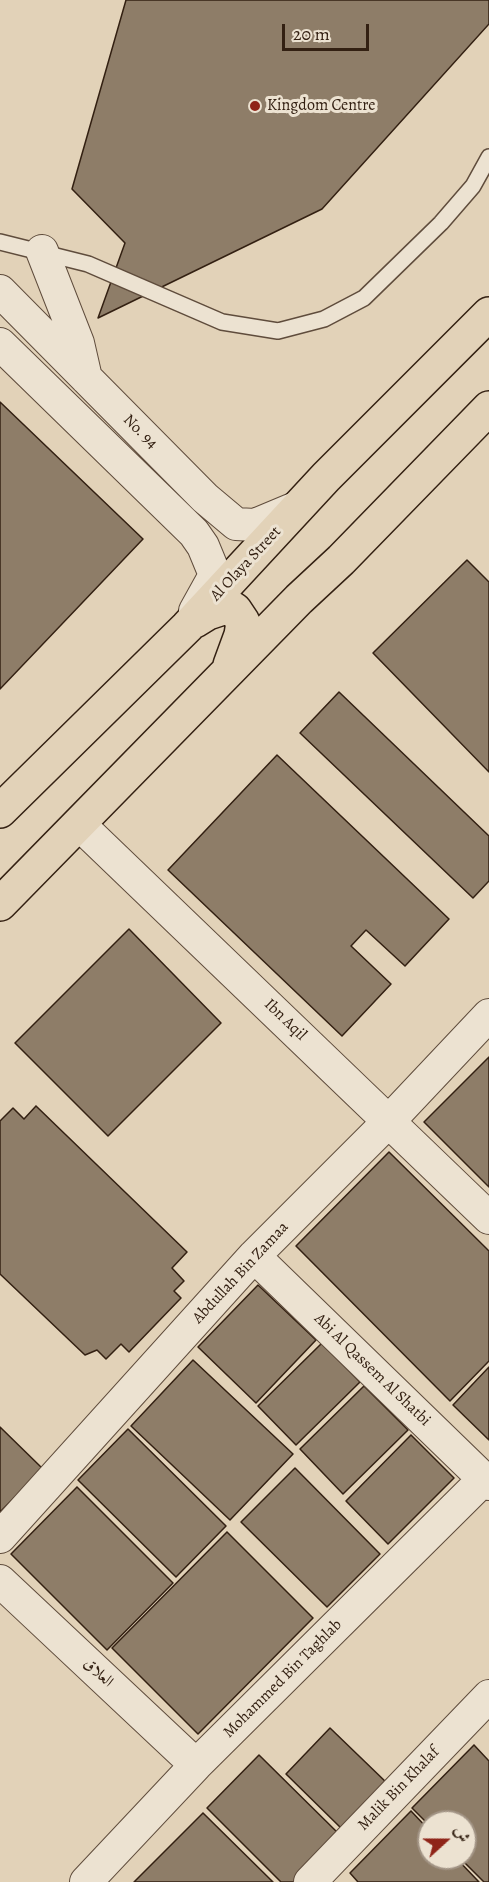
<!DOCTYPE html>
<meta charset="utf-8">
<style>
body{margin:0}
#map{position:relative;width:489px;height:1882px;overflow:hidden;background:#e2d2b8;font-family:Alegreya,Amiri,serif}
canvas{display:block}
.north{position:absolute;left:417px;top:1810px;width:60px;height:60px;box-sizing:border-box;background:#ece2d1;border:2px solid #a29485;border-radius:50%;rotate:69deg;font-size:16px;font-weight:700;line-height:24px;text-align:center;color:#332012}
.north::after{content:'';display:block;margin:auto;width:21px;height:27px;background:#8f2418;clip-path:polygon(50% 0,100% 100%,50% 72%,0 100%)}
.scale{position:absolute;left:282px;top:24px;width:87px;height:27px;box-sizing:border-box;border:3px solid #332012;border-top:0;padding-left:8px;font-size:18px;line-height:21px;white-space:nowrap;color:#332012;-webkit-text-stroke:4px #ece2d1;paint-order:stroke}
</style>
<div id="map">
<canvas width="489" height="1882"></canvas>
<div class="north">ش</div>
<div class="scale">20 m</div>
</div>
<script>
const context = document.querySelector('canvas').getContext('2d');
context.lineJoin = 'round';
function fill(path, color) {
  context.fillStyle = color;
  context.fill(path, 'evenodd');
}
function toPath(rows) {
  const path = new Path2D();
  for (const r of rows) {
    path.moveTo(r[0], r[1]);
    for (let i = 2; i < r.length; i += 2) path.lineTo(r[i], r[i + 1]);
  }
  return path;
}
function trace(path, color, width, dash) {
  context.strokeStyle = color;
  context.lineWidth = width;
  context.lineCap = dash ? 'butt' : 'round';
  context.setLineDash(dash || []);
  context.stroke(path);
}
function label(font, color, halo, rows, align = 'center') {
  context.font = font + ' Alegreya,Amiri,serif';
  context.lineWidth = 6;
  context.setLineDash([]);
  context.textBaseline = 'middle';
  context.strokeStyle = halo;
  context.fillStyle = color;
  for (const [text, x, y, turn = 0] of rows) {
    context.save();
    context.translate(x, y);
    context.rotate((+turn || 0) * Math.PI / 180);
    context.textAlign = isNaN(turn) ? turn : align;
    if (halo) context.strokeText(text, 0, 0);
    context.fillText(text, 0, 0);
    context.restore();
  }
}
const building = toPath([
 [126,0,489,0,489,24,322,209,98,318,125,243,72,189,126,0],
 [0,402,143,539,0,689,0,402],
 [467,560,489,582,489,772,373,653,467,560],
 [339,692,489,836,489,881,473,898,300,733,339,692],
 [277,755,449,919,405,966,366,930,351,946,391,984,342,1036,168,870,277,755],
 [129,929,221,1023,108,1136,15,1043,129,929],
 [489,1057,489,1187,424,1122,489,1057],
 [36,1106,187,1252,172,1268,184,1281,174,1291,181,1298,129,1352,121,1344,106,1359,97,1350,85,1355,0,1274,0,1121,13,1108,24,1119,36,1106],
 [389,1152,489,1251,489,1361,450,1401,296,1246,389,1152],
 [258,1285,316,1340,256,1403,198,1347,258,1285],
 [322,1343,360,1382,296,1445,258,1406,322,1343],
 [193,1360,293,1454,230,1520,131,1426,193,1360],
 [489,1367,489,1440,453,1405,489,1367],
 [364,1386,408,1430,343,1494,300,1449,364,1386],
 [0,1427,43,1469,0,1512,0,1427],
 [128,1429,226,1526,176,1577,78,1480,128,1429],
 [411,1435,454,1478,388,1544,346,1501,411,1435],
 [295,1468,380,1554,327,1607,241,1522,295,1468],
 [77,1487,173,1583,107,1650,11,1554,77,1487],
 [227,1532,313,1618,198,1734,112,1648,227,1532],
 [330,1728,388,1784,343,1830,286,1774,330,1728],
 [474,1745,489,1761,489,1882,484,1882,460,1858,465,1858,465,1822,429,1822,429,1825,412,1808,474,1745],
 [259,1755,341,1836,295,1882,281,1882,207,1808,259,1755],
 [411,1811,429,1830,429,1858,456,1858,479,1882,358,1882,350,1873,411,1811],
 [203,1813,273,1882,134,1882,203,1813]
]);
fill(building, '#8e7d68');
trace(building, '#332012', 1.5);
const lane = toPath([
 [0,242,88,264,222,322,278,331,324,319,364,298,441,223,473,186,489,157]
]);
const street = toPath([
 [42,251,78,343,86,378],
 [0,291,205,498,236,524,255,525,298,507],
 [0,344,194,533,203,546,215,575,195,611],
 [79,824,489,1218],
 [254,1256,489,1484],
 [0,1537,254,1256,389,1121,489,1015],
 [0,1581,196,1765],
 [86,1882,196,1765,484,1479],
 [310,1882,489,1696]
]);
const primary = toPath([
 [195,621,208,613,229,606,235,610,243,622,241,635,230,665],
 [0,811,187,627,326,477,489,314],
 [0,904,299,599,341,560,489,408]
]);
trace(lane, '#5f4c3c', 18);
trace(street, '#5f4c3c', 34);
trace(primary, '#332012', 36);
trace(lane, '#ece2d1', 15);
trace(street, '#ece2d1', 32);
trace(primary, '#e2d2b8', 33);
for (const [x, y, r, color] of [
 [255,106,6,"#8f2418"]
]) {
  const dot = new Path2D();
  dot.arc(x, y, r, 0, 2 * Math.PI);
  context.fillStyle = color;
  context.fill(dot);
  trace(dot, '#ece2d1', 2);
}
label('16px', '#332012', '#ece2d1', [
 ["Kingdom Centre",267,106]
], 'left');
label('16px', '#332012', '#ece2d1', [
 ["No. 94",140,432,45],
 ["Al Olaya Street",246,564,-47],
 ["Ibn Aqil",285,1020,44],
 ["Abdullah Bin Zamaa",241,1273,-47],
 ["Abi Al Qassem Al Shatbi",372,1370,44],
 ["العلاق",98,1673,43],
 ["Mohammed Bin Taghlab",283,1679,-45],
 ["Malik Bin Khalaf",399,1789,-46]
]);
</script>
